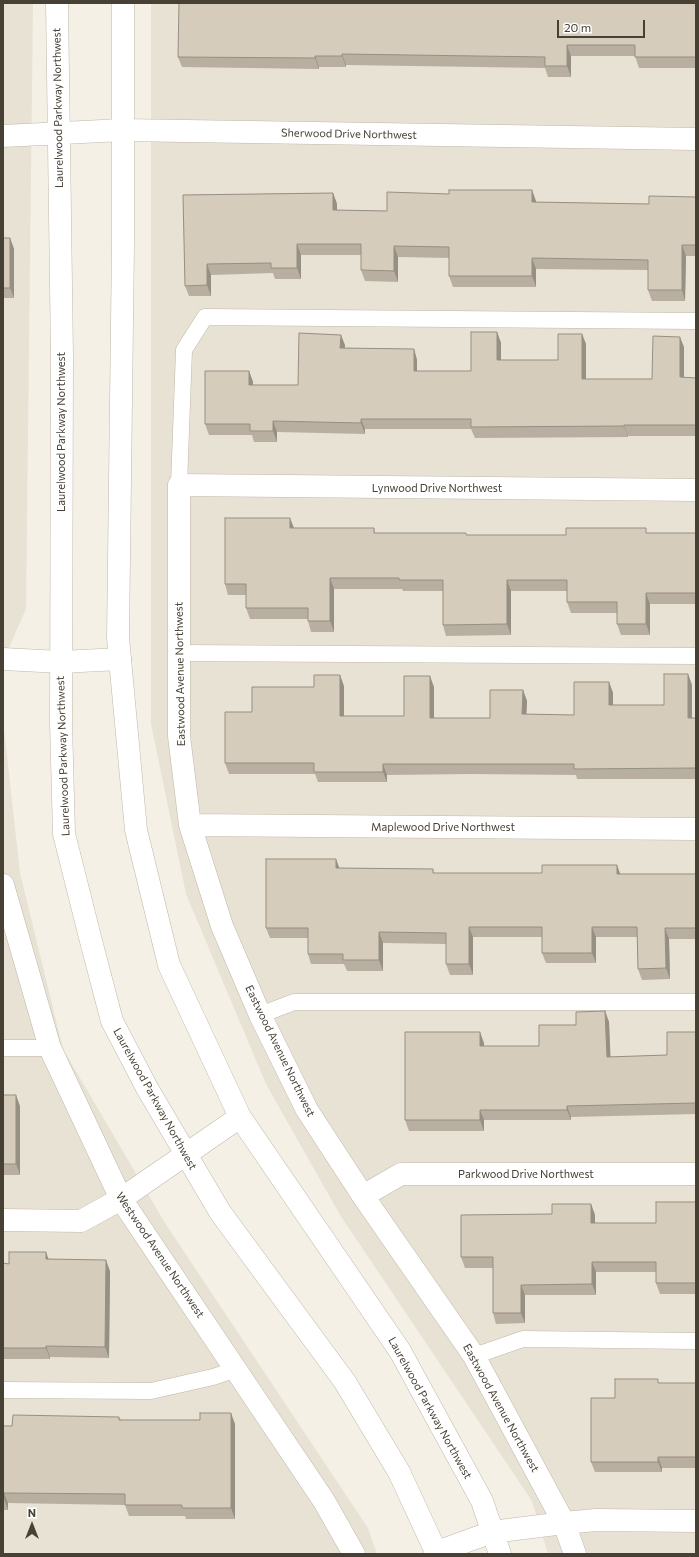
<!DOCTYPE html>
<style>
body{margin:0}
#map{position:relative;width:699px;height:1557px;overflow:hidden;background:#f4f0e6;font-family:Commissioner,sans-serif}
canvas{display:block}
.frame{position:absolute;inset:0;border:4px solid #474035;pointer-events:none}
.north{position:absolute;left:12px;top:1505px;width:40px;height:40px;-webkit-text-stroke:3px #fff;paint-order:stroke;rotate:0deg;font-size:11px;font-weight:700;line-height:16px;text-align:center;color:#474035}
.north::after{content:'';display:block;margin:auto;width:14px;height:18px;background:#474035;clip-path:polygon(50% 0,100% 100%,50% 72%,0 100%)}
.scale{position:absolute;left:557px;top:20px;width:88px;height:18px;box-sizing:border-box;border:2px solid #474035;border-top:0;padding-left:5px;font-size:12px;line-height:14px;white-space:nowrap;color:#474035;-webkit-text-stroke:3px #fff;paint-order:stroke}
</style>
<div id="map">
<canvas width="699" height="1557"></canvas>
<div class="frame"></div>
<div class="north">N</div>
<div class="scale">20 m</div>
</div>
<script>
const context = document.querySelector('canvas').getContext('2d');
context.lineJoin = 'round';
function fill(path, color) {
  context.fillStyle = color;
  context.fill(path, 'evenodd');
}
function toPath(rows) {
  const path = new Path2D();
  for (const r of rows) {
    path.moveTo(r[0], r[1]);
    for (let i = 2; i < r.length; i += 2) path.lineTo(r[i], r[i + 1]);
  }
  return path;
}
function trace(path, color, width, dash) {
  context.strokeStyle = color;
  context.lineWidth = width;
  context.lineCap = dash ? 'butt' : 'round';
  context.setLineDash(dash || []);
  context.stroke(path);
}
function label(font, color, halo, rows, align = 'center') {
  context.font = font + ' Commissioner,sans-serif';
  context.lineWidth = 3;
  context.setLineDash([]);
  context.textBaseline = 'middle';
  context.strokeStyle = halo;
  context.fillStyle = color;
  for (const [text, x, y, turn = 0] of rows) {
    context.save();
    context.translate(x, y);
    context.rotate((+turn || 0) * Math.PI / 180);
    context.textAlign = isNaN(turn) ? turn : align;
    if (halo) context.strokeText(text, 0, 0);
    context.fillText(text, 0, 0);
    context.restore();
  }
}
fill(toPath([
 [3,3,33,3,26,609,3,661],
 [151,3,696,3,696,1554,548,1554,532,1501,340,1215,266,1084,186,894,151,724],
 [3,720,20,873,63,1049,165,1223,368,1528,377,1554,3,1554]
]), '#e8e2d4');
const service = toPath([
 [179,485,184,350,205,317,696,321],
 [179,653,696,656],
 [260,1015,294,1002,696,1002],
 [3,1048,50,1048],
 [474,1356,523,1339,696,1341],
 [3,1390,151,1391,213,1377,237,1369]
]);
const minor = toPath([
 [3,659,61,662,120,659],
 [190,825,696,829],
 [3,885,50,1048,121,1199,324,1501,354,1554],
 [363,1196,401,1174,696,1174],
 [575,1554,564,1523,474,1356,363,1196,307,1110,260,1015,222,926,190,825,179,736,179,485,696,490]
]);
const tertiary = toPath([
 [57,3,62,356,61,723,64,834,91,941,112,1021,147,1088,220,1212,345,1382,399,1472,437,1554],
 [123,3,123,244,118,638,136,830,169,965,240,1117,400,1351,482,1501,500,1554],
 [3,136,122,130,696,139],
 [3,1220,81,1221,121,1199,240,1117],
 [437,1552,492,1532,564,1523,596,1520,696,1521]
]);
trace(service, '#c0b8a8', 17);
trace(minor, '#c0b8a8', 23);
trace(tertiary, '#c0b8a8', 23);
trace(service, '#fff', 16);
trace(minor, '#fff', 22);
trace(tertiary, '#fff', 22);
fill(toPath([
 [696,3,696,68,639,68,635,56,571,56,571,77,548,77,545,68,346,65,346,67,319,67,319,69,182,67,178,57],
 [532,190,536,202,649,204,696,197,696,256,686,256,685,301,652,301,648,290,648,270,536,269,536,287,453,287,449,276,449,258,398,257,398,282,365,281,361,270,361,255,301,255,301,279,275,279,273,273,211,275,211,296,189,296,185,286,183,195,333,193,337,204,337,210,387,211,449,194],
 [3,238,10,238,14,249,14,298,3,298],
 [497,332,501,343,501,360,558,360,582,334,586,344,586,379,652,379,684,347,684,377,696,378,696,436,628,436,628,437,475,438,471,429,365,429,365,434,277,432,277,442,254,442,252,435,209,435,205,424,249,371,253,382,253,385,298,385,345,345,344,348,414,349,417,360,417,371,471,371],
 [294,528,374,528,375,533,467,535,566,535,648,533,696,533,696,604,650,604,650,635,621,635,617,624,617,613,571,613,567,602,567,591,511,591,511,635,446,636,443,625,443,591,403,591,402,589,334,589,334,632,311,632,308,621,308,619,250,619,246,608,246,595,228,595,225,584],
 [688,674,692,685,692,718,696,718,696,779,577,779,576,775,471,774,387,775,387,782,318,782,315,774,229,774,225,763,252,712,314,687,344,686,344,716,404,716,434,687,434,718,490,718,523,690,527,701,526,714,574,715,609,682,613,693,613,705,664,705],
 [336,859,339,868,433,869,434,873,620,874,696,874,696,939,669,939,670,979,642,980,638,969,637,937,596,937,596,963,546,963,542,953,542,937,473,937,473,975,450,975,446,964,446,944,383,943,383,971,347,971,344,964,311,964,308,954,308,938,270,938,266,928],
 [605,1011,609,1022,610,1057,667,1055,696,1032,696,1114,571,1117,571,1120,484,1120,484,1131,409,1131,405,1120,484,1043,484,1046,539,1046,576,1025],
 [3,1095,20,1106,20,1175,3,1175],
 [696,1202,696,1294,660,1294,656,1283,656,1272,596,1272,596,1295,525,1295,525,1323,496,1324,493,1313,493,1268,465,1268,461,1257,552,1214,591,1204,595,1215,595,1223,656,1223],
 [49,1259,110,1271,109,1358,50,1357,50,1359,4,1359,4,1364,3,1364,3,1263,9,1264],
 [659,1383,696,1383,696,1468,662,1468,662,1472,595,1472,591,1462,615,1398],
 [119,1417,121,1420,235,1424,235,1519,186,1519,185,1516,129,1516,125,1505,8,1503,8,1510,3,1510,3,1426,12,1426]
]), '#b8afa1');
fill(toPath([
 [567,45,571,56,571,77,567,66],
 [342,54,346,65,346,67,342,56],
 [315,56,319,67,319,69,315,58],
 [532,190,536,201,536,213,532,202],
 [333,193,337,204,337,220,333,210],
 [10,238,14,249,14,298,10,288],
 [297,244,301,255,301,279,297,268],
 [682,245,686,256,685,301,682,290],
 [394,246,398,257,398,282,394,271],
 [532,258,536,269,536,287,532,276],
 [207,264,211,275,211,296,207,285],
 [497,332,501,343,501,370,497,360],
 [582,334,586,344,586,390,582,379],
 [341,335,345,345,344,359,340,348],
 [680,337,684,347,684,388,680,377],
 [414,349,417,360,417,382,414,371],
 [249,371,253,382,253,396,249,385],
 [361,419,365,429,365,434,361,423],
 [273,421,277,432,277,442,273,431],
 [624,425,628,436,628,437,624,426],
 [290,518,294,528,290,528],
 [330,578,334,589,334,632,330,621],
 [507,580,511,591,511,635,507,624],
 [646,593,650,604,650,635,646,624],
 [688,674,692,685,692,728,688,718],
 [340,675,344,686,344,727,340,716],
 [430,676,434,687,434,728,430,718],
 [609,682,613,693,613,716,609,705],
 [523,690,527,701,526,725,522,714],
 [383,764,387,775,387,782,383,772],
 [336,859,340,870,336,868],
 [617,865,621,876,617,874],
 [469,927,473,937,473,975,469,964],
 [592,927,596,937,596,963,592,953],
 [665,928,669,939,670,979,666,968],
 [379,932,383,943,383,971,379,960],
 [605,1011,609,1022,611,1068,607,1057],
 [480,1032,484,1043,484,1057,480,1046],
 [16,1095,20,1106,20,1175,16,1164],
 [567,1106,571,1117,571,1120,567,1110],
 [480,1110,484,1120,484,1131,480,1120],
 [591,1204,595,1215,595,1234,591,1223],
 [46,1252,50,1263,46,1259],
 [106,1260,110,1271,109,1358,105,1347],
 [592,1262,596,1272,596,1295,592,1284],
 [521,1285,525,1295,525,1323,521,1313],
 [46,1346,50,1357,50,1359,46,1348],
 [3,1355,4,1359,4,1364,3,1360],
 [231,1413,235,1424,235,1519,231,1508],
 [658,1457,662,1468,662,1472,658,1462],
 [4,1493,8,1503,8,1510,4,1499]
]), '#968f83');
const building = toPath([
 [179,3,696,3,696,57,635,57,635,45,567,45,567,66,545,66,545,57,342,54,342,56,315,56,315,58,178,57,179,3],
 [449,190,532,190,532,202,649,204,649,196,696,197,696,245,682,245,682,290,648,290,648,260,532,258,532,276,449,276,449,247,394,246,394,271,361,270,361,244,297,244,297,268,271,268,271,263,207,264,207,285,185,286,183,195,333,193,333,210,387,211,387,192,449,194,449,190],
 [3,238,10,238,10,288,3,288,3,238],
 [471,332,497,332,497,360,558,360,558,334,582,334,582,379,652,379,653,336,680,337,680,377,696,378,696,425,624,425,624,426,471,427,471,419,361,419,361,423,273,421,273,431,250,431,250,424,205,424,205,371,249,371,249,385,298,385,299,333,341,335,340,348,414,349,414,371,471,371,471,332],
 [225,518,290,518,290,528,374,528,374,533,466,533,466,535,566,535,566,528,646,528,646,533,696,533,696,593,646,593,646,624,617,624,617,602,567,602,567,580,507,580,507,624,443,625,443,580,399,580,399,578,330,578,330,621,308,621,308,608,246,608,246,584,225,584,225,518],
 [664,674,688,674,688,718,696,718,696,768,574,769,574,764,383,764,383,772,314,772,314,763,225,763,225,712,252,712,252,687,314,687,314,675,340,675,340,716,404,716,404,676,430,676,430,718,490,718,490,690,523,690,522,714,574,715,574,682,609,682,609,705,664,705,664,674],
 [266,859,336,859,336,868,433,869,433,873,542,873,542,865,617,865,617,874,696,874,696,928,665,928,666,968,638,969,637,927,592,927,592,953,542,953,542,927,469,927,469,964,446,964,446,933,379,932,379,960,343,960,343,954,308,954,308,928,266,928,266,859],
 [605,1011,607,1057,667,1055,667,1032,696,1032,696,1103,567,1106,567,1110,480,1110,480,1120,405,1120,405,1032,480,1032,480,1046,539,1046,539,1025,576,1025,576,1012,605,1011],
 [3,1095,16,1095,16,1164,3,1164,3,1095],
 [656,1202,696,1202,696,1283,656,1283,656,1262,592,1262,592,1284,521,1285,521,1313,493,1313,493,1257,461,1257,461,1215,552,1214,552,1204,591,1204,591,1223,656,1223,656,1202],
 [9,1252,46,1252,46,1259,106,1260,105,1347,46,1346,46,1348,3,1348,3,1263,9,1264,9,1252],
 [615,1379,658,1379,658,1383,696,1383,696,1457,658,1457,658,1462,591,1462,591,1398,615,1398,615,1379],
 [200,1413,231,1413,231,1508,182,1508,182,1505,125,1505,125,1494,4,1493,4,1499,3,1499,3,1426,12,1426,13,1415,119,1417,119,1420,200,1420,200,1413]
]);
fill(building, '#d6ccbb');
trace(building, '#968f83', 1);
label('11px', '#474035', '#fff', [
 ["Laurelwood Parkway Northwest",58,108,-91],
 ["Sherwood Drive Northwest",349,134,1],
 ["Laurelwood Parkway Northwest",61,432,-90],
 ["Lynwood Drive Northwest",437,488],
 ["Eastwood Avenue Northwest",180,674,-91],
 ["Laurelwood Parkway Northwest",63,756,-92],
 ["Maplewood Drive Northwest",443,827],
 ["Eastwood Avenue Northwest",280,1051,64],
 ["Laurelwood Parkway Northwest",155,1099,61],
 ["Parkwood Drive Northwest",526,1174],
 ["Westwood Avenue Northwest",160,1255,56],
 ["Laurelwood Parkway Northwest",430,1408,61],
 ["Eastwood Avenue Northwest",501,1408,61]
]);
</script>
